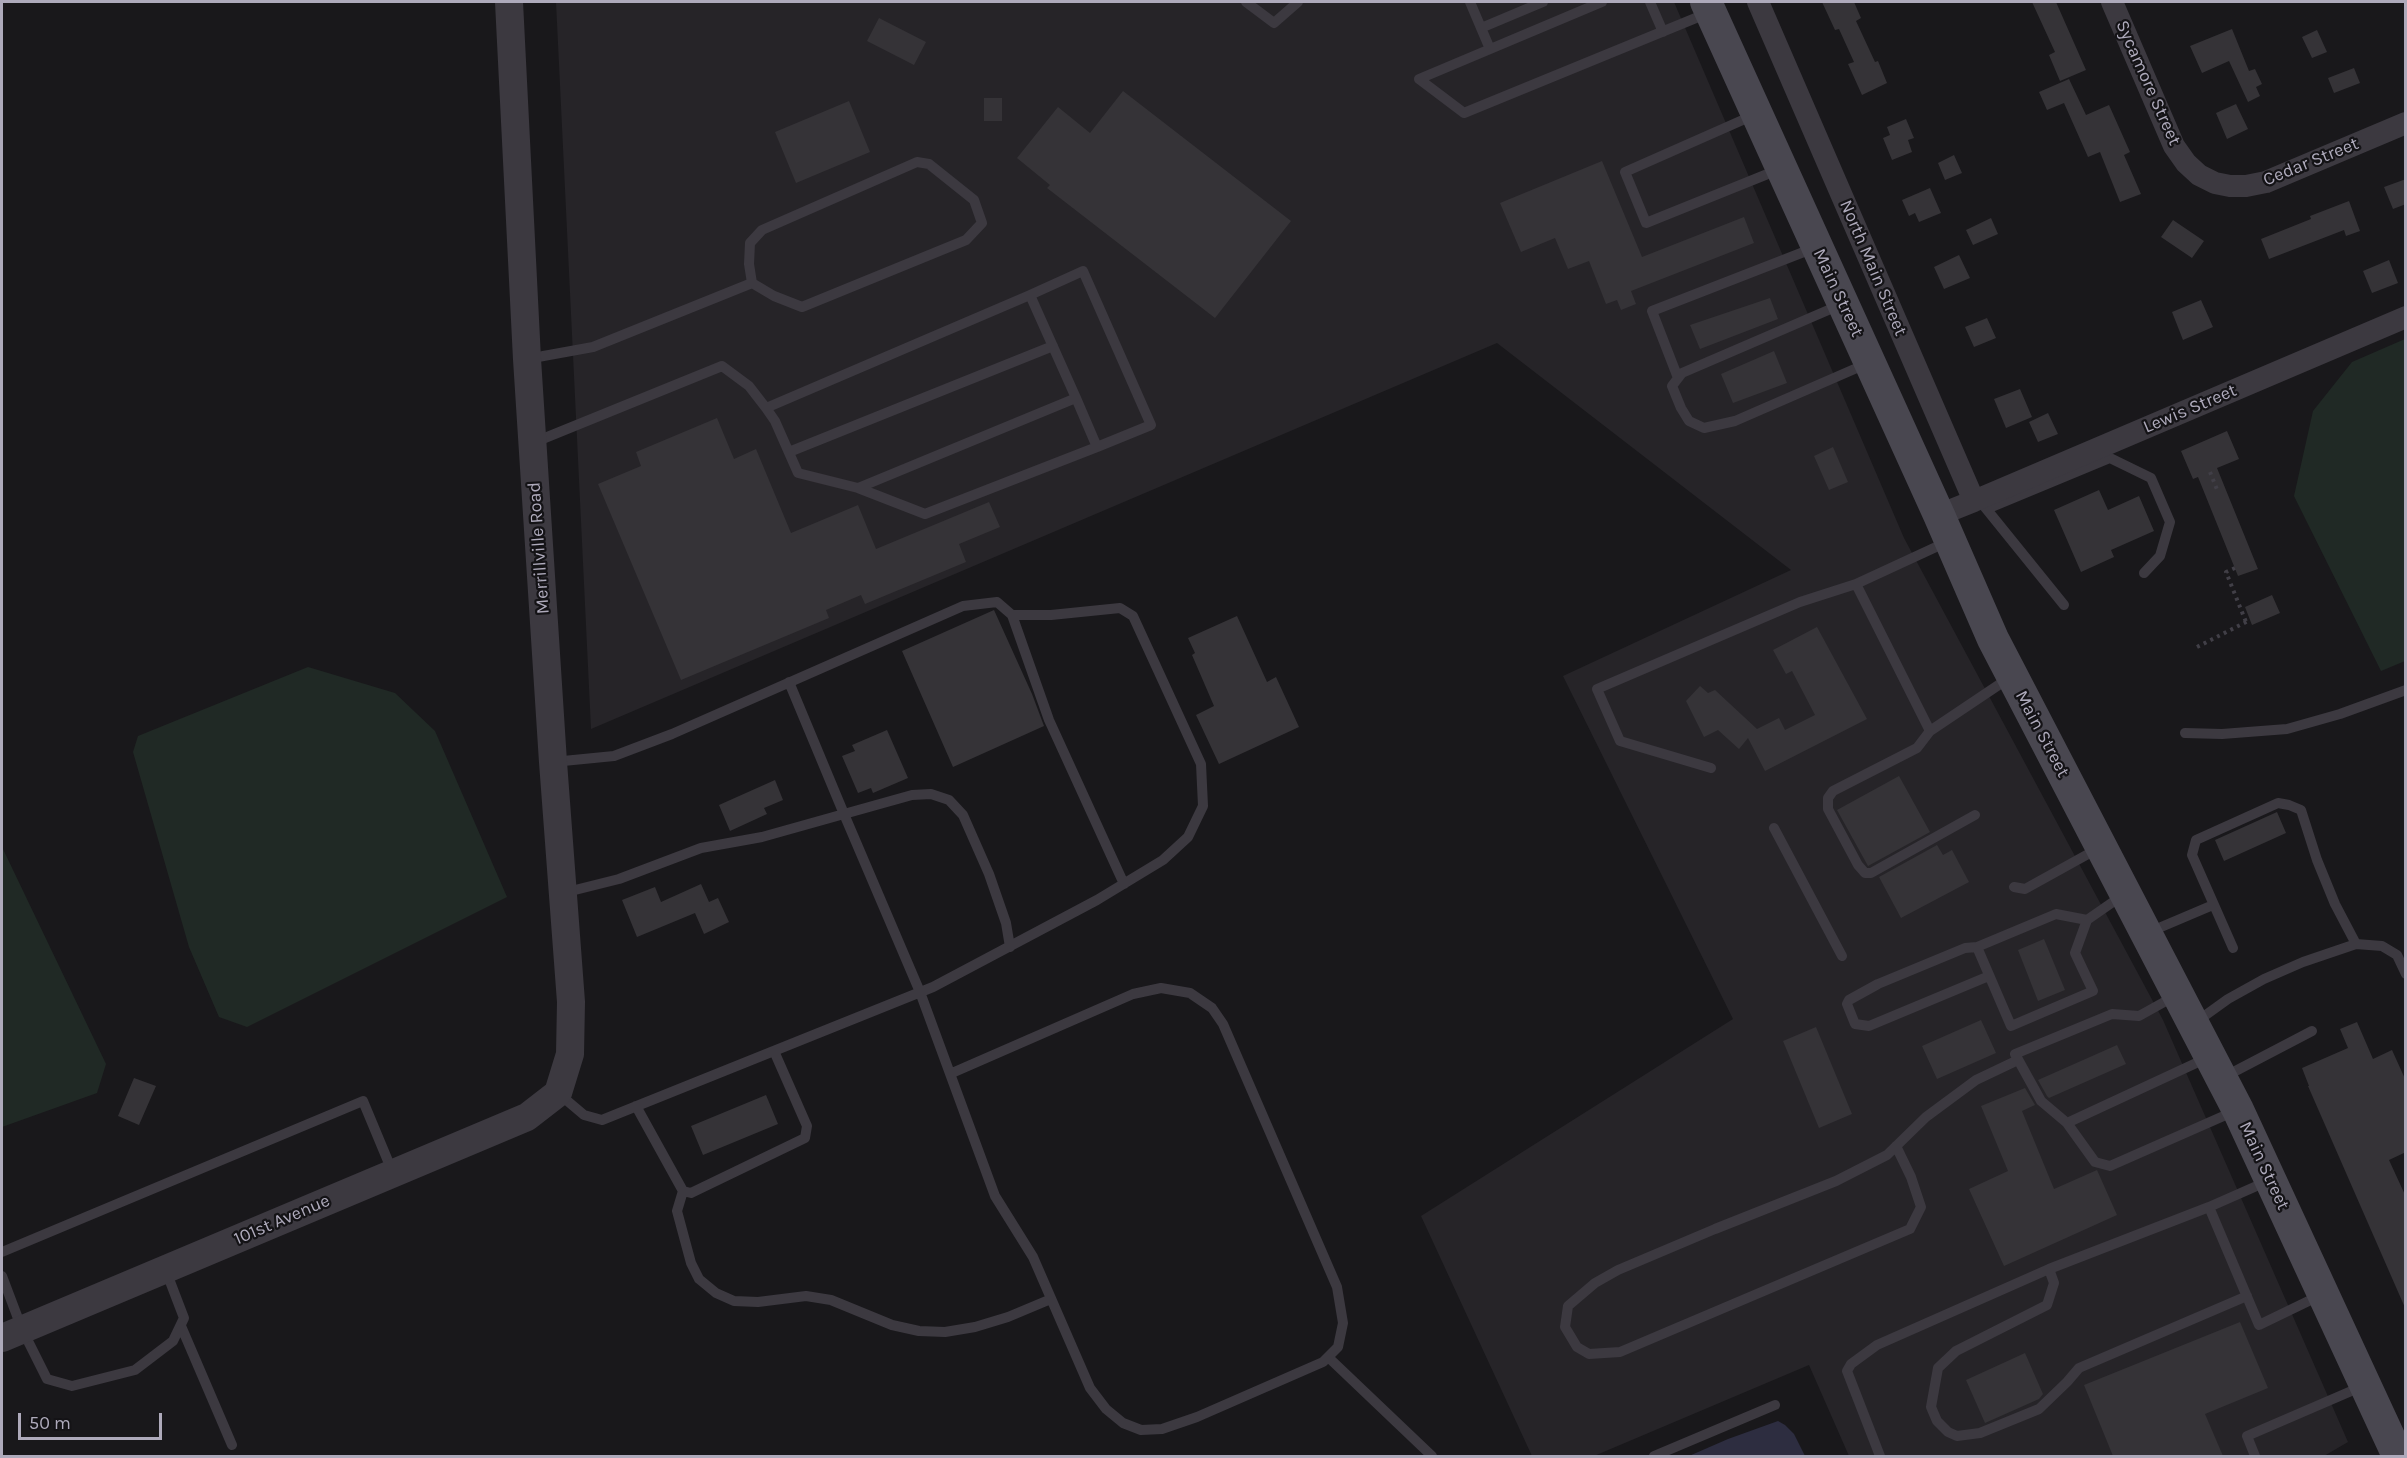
<!DOCTYPE html>
<style>
body{margin:0}
#map{position:relative;width:2407px;height:1458px;overflow:hidden;background:#19181b;font-family:Karla,sans-serif}
canvas{display:block}
.frame{position:absolute;inset:0;border:3px solid #aeaabb;pointer-events:none}
.scale{position:absolute;left:18px;top:1413px;width:144px;height:27px;box-sizing:border-box;border:3px solid #aeaabb;border-top:0;padding-left:8px;font-size:18px;line-height:21px;white-space:nowrap;color:#aeaabb;-webkit-text-stroke:4px #141316;paint-order:stroke}
</style>
<div id="map">
<canvas width="2407" height="1458"></canvas>
<div class="frame"></div>
<div class="scale">50 m</div>
</div>
<script>
const context = document.querySelector('canvas').getContext('2d');
context.lineJoin = 'round';
function fill(path, color) {
  context.fillStyle = color;
  context.fill(path, 'evenodd');
}
function toPath(rows) {
  const path = new Path2D();
  for (const r of rows) {
    path.moveTo(r[0], r[1]);
    for (let i = 2; i < r.length; i += 2) path.lineTo(r[i], r[i + 1]);
  }
  return path;
}
function trace(path, color, width, dash) {
  context.strokeStyle = color;
  context.lineWidth = width;
  context.lineCap = dash ? 'butt' : 'round';
  context.setLineDash(dash || []);
  context.stroke(path);
}
function label(font, color, halo, rows, align = 'center') {
  context.font = font + ' Karla,sans-serif';
  context.lineWidth = 4.5;
  context.setLineDash([]);
  context.textBaseline = 'middle';
  context.strokeStyle = halo;
  context.fillStyle = color;
  for (const [text, x, y, turn = 0] of rows) {
    context.save();
    context.translate(x, y);
    context.rotate((+turn || 0) * Math.PI / 180);
    context.textAlign = isNaN(turn) ? turn : align;
    if (halo) context.strokeText(text, 0, 0);
    context.fillText(text, 0, 0);
    context.restore();
  }
}
fill(toPath([
 [556,2,1674,2,1904,538,2163,1020,2348,1442,2324,1456,1849,1456,1809,1365,1594,1456,1532,1456,1421,1216,1733,1019,1563,676,1791,570,1497,343,591,729]
]), '#262428');
fill(toPath([
 [2405,339,2405,661,2381,671,2294,496,2313,411,2352,362],
 [308,667,395,693,435,731,507,897,247,1027,219,1017,189,947,133,752,138,736],
 [2,847,106,1064,97,1093,2,1127]
]), '#202925');
fill(toPath([
 [1778,1421,1785,1425,1794,1434,1805,1456,1689,1456,1728,1439]
]), '#2d2d40');
fill(toPath([
 [1822,2,1854,2,1861,18,1856,21,1875,62,1878,61,1887,83,1862,95,1848,64,1854,62,1839,29,1835,30],
 [2032,2,2056,2,2086,70,2060,81,2049,55,2055,52],
 [879,18,926,42,914,65,867,41],
 [2232,29,2249,71,2255,69,2262,84,2256,87,2260,96,2248,102,2229,61,2202,73,2190,46],
 [2317,30,2327,52,2312,58,2302,37],
 [2354,68,2360,83,2334,93,2328,78],
 [2069,79,2086,115,2109,105,2130,152,2124,155,2141,194,2120,202,2100,152,2088,157,2064,103,2047,110,2039,92],
 [1123,91,1291,221,1215,318,1047,188,1050,185,1017,158,1058,107,1090,133],
 [984,98,1002,98,1002,121,984,121],
 [849,101,870,152,796,183,775,132],
 [2236,104,2248,129,2227,139,2216,113],
 [1906,119,1914,138,1908,140,1912,152,1892,160,1883,138,1890,135,1887,127],
 [1954,155,1962,173,1945,180,1938,163],
 [1602,161,1642,257,1744,217,1754,243,1631,291,1636,304,1621,310,1617,300,1606,304,1589,261,1568,269,1555,238,1521,252,1500,203],
 [2406,179,2406,204,2393,209,2384,187],
 [1930,188,1941,213,1919,222,1915,213,1909,216,1902,200],
 [2349,201,2360,231,2346,236,2344,230,2269,259,2261,239,2311,219,2310,216],
 [1991,218,1998,234,1973,245,1966,230],
 [2173,220,2204,241,2192,258,2161,237],
 [1959,255,1970,278,1944,289,1934,267],
 [2389,260,2398,283,2372,293,2363,271],
 [1770,298,1778,319,1700,349,1690,325],
 [2201,300,2213,327,2183,340,2172,312],
 [1987,318,1996,338,1974,347,1965,327],
 [1774,351,1787,383,1733,403,1721,374],
 [2020,389,2032,417,2006,428,1994,399],
 [2048,413,2058,434,2038,442,2029,422],
 [717,418,734,459,756,449,791,533,858,505,876,549,989,502,1000,527,959,544,966,562,865,604,861,595,826,610,829,618,681,680,598,484,641,466,636,452],
 [2227,431,2239,459,2217,468,2258,569,2238,576,2198,477,2193,479,2181,451],
 [1833,447,1848,482,1829,490,1814,456],
 [2099,490,2108,510,2139,496,2154,531,2111,550,2114,557,2081,572,2054,510],
 [2272,595,2280,613,2252,625,2245,607],
 [994,610,1032,694,1044,726,953,767,902,651],
 [1237,616,1267,682,1276,677,1299,727,1219,764,1196,715,1214,706,1192,655,1195,653,1188,638],
 [1817,627,1867,719,1765,771,1748,738,1739,749,1718,730,1704,737,1686,701,1700,686,1708,693,1715,690,1757,729,1779,718,1785,730,1815,715,1792,671,1786,674,1773,650],
 [887,730,908,778,873,793,871,788,858,793,842,756,855,751,852,745],
 [1899,776,1930,832,1868,866,1837,810],
 [775,780,783,800,764,808,767,814,730,831,719,805],
 [2277,812,2286,833,2224,861,2215,840],
 [1937,845,1943,855,1952,850,1969,882,1901,918,1879,877],
 [701,884,709,902,718,898,729,922,704,934,695,913,637,937,622,900,655,887,661,902],
 [2044,939,2065,990,2038,1001,2018,950],
 [1981,1020,1996,1053,1937,1079,1922,1046],
 [2357,1022,2373,1059,2392,1050,2406,1081,2406,1152,2389,1160,2406,1197,2406,1310,2308,1086,2309,1086,2302,1068,2348,1048,2340,1029],
 [1816,1027,1852,1114,1819,1128,1783,1041],
 [2117,1045,2126,1064,2049,1098,2047,1096,2038,1080],
 [134,1078,156,1086,139,1125,118,1116],
 [2025,1088,2035,1105,2022,1111,2054,1189,2097,1170,2117,1215,2004,1266,1969,1189,2008,1171,1981,1106],
 [766,1095,778,1124,703,1155,691,1126],
 [2240,1322,2268,1388,2205,1414,2223,1456,2113,1456,2084,1385],
 [2025,1353,2043,1394,2039,1399,1985,1423,1966,1380]
]), '#353337');
trace(toPath([
 [2210,472,2218,492],
 [2235,568,2226,572,2246,622],
 [2197,647,2250,620]
]), '#413f47', 4, [3, 4.5]);
trace(toPath([
 [1246,2,1274,23,1298,2],
 [1470,2,1490,49],
 [1602,2,1419,79,1464,113,1708,13],
 [1650,2,1663,32],
 [1481,28,1543,2],
 [1754,115,1625,172,1646,223,1780,169],
 [1030,295,1083,271,1151,425,1097,447],
 [1840,305,1682,373,1672,386,1681,408,1689,421,1704,428,1735,421,1866,364],
 [527,359,593,347,752,283,774,296,802,307,966,240,982,223,974,200,929,164,917,162,762,230,750,243,749,264,752,283],
 [1678,378,1652,311,1814,248],
 [535,442,722,366,749,386,766,408,775,421,798,473,858,488,1076,398,1030,295,766,408],
 [789,452,1053,346],
 [858,488,925,514,1097,447,1076,398],
 [1984,506,2064,605],
 [1987,509,2110,458,2151,478,2170,522,2160,556,2144,573],
 [1012,615,1049,720,1124,884],
 [789,682,844,814,912,795,931,794,949,800,963,815,989,874,1006,923,1010,947],
 [1930,731,1856,584,1949,541],
 [2185,733,2222,734,2287,729,2340,714,2406,690],
 [553,762,614,756,672,734,963,606,997,602,1012,615,1051,615,1120,608,1133,616,1201,764,1203,806,1188,837,1163,860,1097,900,933,987,602,1120,584,1115,558,1093],
 [1711,768,1620,741,1597,689,1800,602,1856,584],
 [1975,815,1871,873,1865,873,1858,865,1828,809,1828,798,1833,791,1917,748,1930,731,2009,678],
 [1774,828,1842,956],
 [2014,887,2025,889,2099,848],
 [563,893,619,879,701,848,762,837,844,814,920,992,995,1196,1033,1257,1090,1388,1106,1409,1123,1423,1141,1430,1162,1429,1197,1417,1323,1362,1338,1347,1343,1323,1337,1287,1223,1024,1212,1008,1190,993,1161,988,1133,994,952,1073],
 [2147,933,2213,905],
 [1977,947,2011,1026,2093,991,2075,953,2087,920,2123,895],
 [2233,948,2192,855,2196,840,2278,803,2289,805,2301,810,2317,860,2335,904,2356,944],
 [1989,976,1869,1026,1855,1024,1847,1004,1849,1000,1878,984,1965,948,1977,947,2056,914,2087,920],
 [2175,996,2139,1016,2112,1014,2015,1054,2041,1101,2067,1123,2095,1162,2110,1166,2235,1111],
 [2196,1022,2228,999,2264,979,2303,962,2356,944,2382,946,2397,955,2406,974],
 [2224,1077,2312,1031],
 [636,1106,683,1191,691,1193,805,1138,807,1126,774,1051],
 [2067,1123,2207,1058],
 [1896,1146,1911,1177,1921,1207,1910,1229,1620,1352,1589,1354,1577,1347,1565,1327,1568,1306,1595,1283,1618,1270,1715,1229,1836,1181,1887,1155,1926,1117,1976,1080,2018,1060],
 [2268,1181,2209,1207,2259,1325,2321,1295],
 [683,1191,677,1211,691,1263,699,1279,716,1293,734,1301,758,1302,806,1296,831,1300,892,1325,919,1331,945,1332,975,1327,1008,1317,1051,1299],
 [2,1252,363,1101,393,1173],
 [2049,1269,2054,1283,2047,1305,1956,1351,1938,1368,1931,1407,1937,1421,1948,1432,1957,1436,1980,1433,2039,1409,2067,1382,2079,1368,2247,1296],
 [2,1276,22,1329,47,1379,72,1386,135,1370,173,1341,184,1318,166,1271],
 [181,1326,232,1445],
 [1328,1357,1432,1456],
 [1654,1456,1775,1405],
 [1880,1456,1847,1371,1851,1364,1877,1345,2049,1269,2209,1207],
 [2255,1456,2247,1436,2363,1386]
]), '#3c3940', 10);
trace(toPath([
 [1758,2,1974,501,1939,515],
 [2112,2,2174,146,2186,163,2199,175,2215,183,2230,186,2246,186,2266,182,2406,123],
 [1974,501,2406,317]
]), '#3c3940', 22);
trace(toPath([
 [2,1338,527,1117,558,1093,570,1054,571,1002,553,762,527,359,509,2]
]), '#3c3940', 28);
trace(toPath([
 [1706,2,1939,515,1993,639,2238,1110,2398,1456]
]), '#494750', 32);
label('18px', '#aeaabb', '#141316', [
 ["Sycamore Street",2148,83,66],
 ["Cedar Street",2311,162,-22],
 ["North Main Street",1873,268,67],
 ["Main Street",1838,293,65],
 ["Lewis Street",2190,409,-23],
 ["Merrillville Road",539,548,-94],
 ["Main Street",2042,734,62],
 ["Main Street",2264,1166,65],
 ["101st Avenue",282,1220,-23]
]);
</script>
